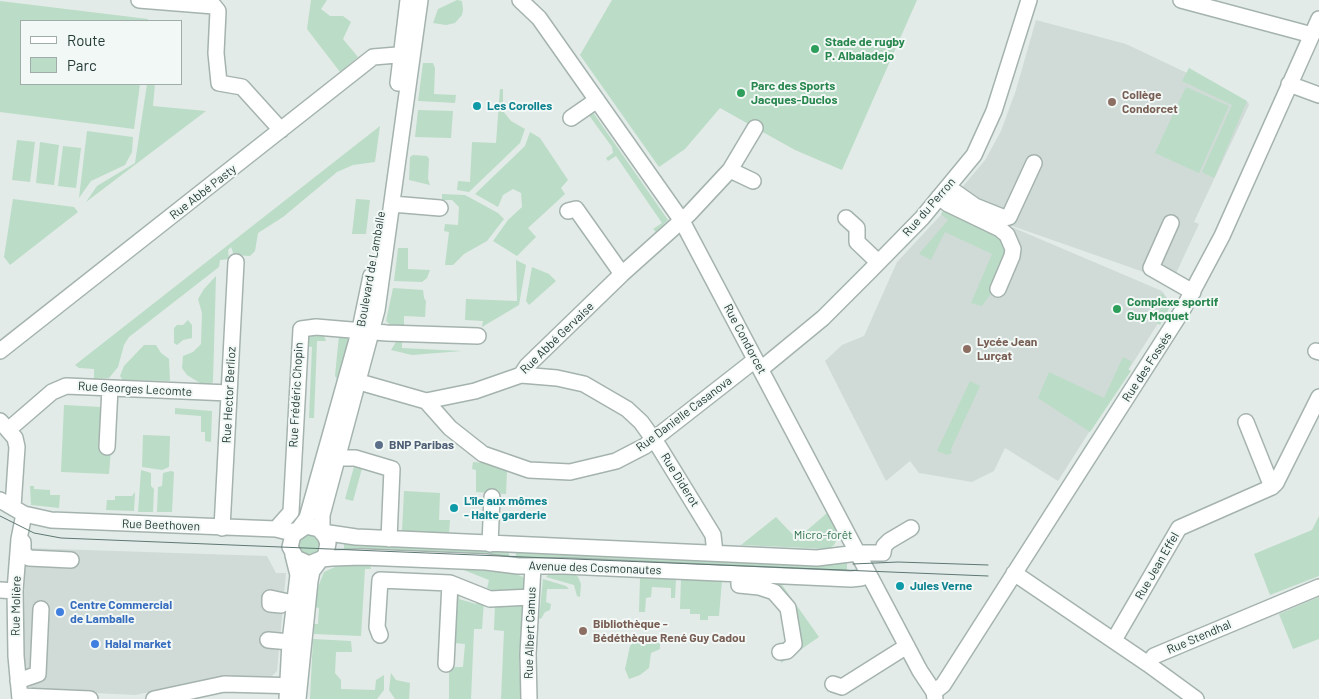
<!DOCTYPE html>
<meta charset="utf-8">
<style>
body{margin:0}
#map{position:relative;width:1319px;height:699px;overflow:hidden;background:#e2ebe8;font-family:Barlow,sans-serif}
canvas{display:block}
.legend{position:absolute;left:20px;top:20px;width:162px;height:65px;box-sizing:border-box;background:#f2f8f5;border:1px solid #9faca9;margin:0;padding:6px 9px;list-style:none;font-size:15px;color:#233b36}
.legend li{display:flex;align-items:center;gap:10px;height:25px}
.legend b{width:25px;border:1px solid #9faca9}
</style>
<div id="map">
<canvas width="1319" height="699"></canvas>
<ul class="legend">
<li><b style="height:6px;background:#fff"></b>Route</li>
<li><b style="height:14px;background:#bbdcc6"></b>Parc</li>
</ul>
</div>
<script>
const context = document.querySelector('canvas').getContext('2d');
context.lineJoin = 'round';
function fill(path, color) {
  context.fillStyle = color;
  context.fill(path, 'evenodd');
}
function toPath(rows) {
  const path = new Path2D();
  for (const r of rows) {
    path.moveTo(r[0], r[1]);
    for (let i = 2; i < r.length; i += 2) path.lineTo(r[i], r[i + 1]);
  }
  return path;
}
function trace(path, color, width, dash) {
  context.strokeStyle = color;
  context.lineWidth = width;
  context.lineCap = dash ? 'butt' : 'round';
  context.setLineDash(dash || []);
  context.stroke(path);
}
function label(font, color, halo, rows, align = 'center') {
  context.font = font + ' Barlow,sans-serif';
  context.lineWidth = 4;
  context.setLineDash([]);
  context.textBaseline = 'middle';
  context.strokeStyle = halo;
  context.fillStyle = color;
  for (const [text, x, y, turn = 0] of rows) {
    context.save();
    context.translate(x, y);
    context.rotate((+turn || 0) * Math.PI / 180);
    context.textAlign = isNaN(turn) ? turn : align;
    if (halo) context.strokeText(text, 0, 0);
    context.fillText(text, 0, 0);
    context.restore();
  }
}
fill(toPath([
 [1036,20,1126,44,1248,102,1249,105,1194,222,1199,224,1172,282,1001,222,954,197,985,160,1001,131,1016,90],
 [953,202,1162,291,1171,303,1058,481,1005,448,994,471,972,482,919,473,910,461,886,481,825,361,842,345,864,336,897,262],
 [26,548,267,556,276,573,286,573,277,671,270,678,221,678,135,695,33,690,24,678,23,614]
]), '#d0dbd7');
fill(toPath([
 [311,0,327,0,321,9,330,16,343,16,351,22,343,39,358,57,340,72,307,29],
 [457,0,462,1,463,10,462,15,455,23,446,25,433,23,438,9],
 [612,0,917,0,842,170,795,150,720,108,685,149,659,167,580,55],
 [0,1,148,19,148,21,21,21,21,84,140,84,134,129,0,112],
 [423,63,433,63,435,68,434,94,456,95,455,103,418,101],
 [1189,68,1247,101,1214,178,1202,172,1232,105,1182,81],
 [147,84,155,84,153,106,206,111,86,202,97,186,135,163],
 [1186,87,1229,106,1199,173,1155,153],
 [500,89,503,89,503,111,511,121,525,129,520,143,469,192,457,190,458,181,470,182,472,142,496,143],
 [418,110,453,111,451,138,415,137],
 [592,111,668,220,656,232,653,229,662,223,616,156,608,161,606,158,613,153,612,147,588,114],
 [380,126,375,162,353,165,337,172,283,217,258,233,255,251,250,256,234,255,231,247,228,250,229,259,220,260,219,267,129,337,124,345,118,367,109,378,94,379,94,369,79,368,75,365],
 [87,131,133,137,132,152,125,165,91,181,79,198],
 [530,132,540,138,568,180,561,188,565,194,528,228,536,237,517,256,493,241,508,220,522,207,521,193,513,189,503,195,498,207,475,194,525,146],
 [17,140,35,142,30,182,12,180],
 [40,142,59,145,54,185,36,183],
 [63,146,81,148,76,188,58,186],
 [413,155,427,156,429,159,428,179,430,185,409,180,410,157],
 [442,194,465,195,498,213,504,219,487,241,464,254,453,265,445,265,449,232,444,231,445,224,458,225,459,207,452,200,442,200],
 [13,199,74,207,78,212,10,265,4,257],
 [356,199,370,200,366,234,352,234],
 [945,208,997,231,1005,249,990,295,982,306,971,303,992,254,945,232,931,260,919,254,948,220,941,214],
 [398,248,408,248,408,269,430,270,427,278,422,282,394,281],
 [516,260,526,265,519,305,482,327,483,321,465,320,466,299,517,301],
 [532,267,549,274,556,281,529,305,526,301],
 [216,276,213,381,212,384,200,383,187,375,182,368,183,356,193,352,201,344,202,313,198,299,204,289],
 [393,288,423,290,424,298,426,301,425,317,404,316,404,325,390,325,386,321],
 [1162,293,1171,305,1160,325,1154,321,1161,308,1155,304],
 [188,320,192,325,192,338,183,340,177,345,174,343,174,328,177,325,183,325],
 [323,333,326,341,317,341,314,418,309,418,312,347,304,346,309,334],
 [339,335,345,335,349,340,337,379,335,376],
 [402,341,402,348,462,351,412,355,391,350,396,342],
 [144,345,156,345,161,353,169,359,170,381,123,380,120,376,124,366],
 [1123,357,1132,362,1128,369,1131,371,1090,432,1038,398,1049,372,1104,398],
 [970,381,980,386,951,449,952,453,947,455,937,451],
 [64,405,101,407,99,447,111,449,109,474,61,472],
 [175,408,212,411,211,442,205,441,205,432,201,432,201,416,175,414],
 [143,435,170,436,169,467,162,470,142,467],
 [473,462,485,463,507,471,506,494,476,492,476,470,472,469],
 [355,463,363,465,353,501,345,499],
 [141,470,151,473,151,486,154,489,153,512,138,512],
 [171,471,174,472,172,512,157,512,158,487,162,486,163,473],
 [30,486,34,486,34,489,50,490,50,495,60,495,59,508,31,505],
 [404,491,440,493,439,520,450,520,449,533,402,531],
 [135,492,134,511,106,510,107,500,115,500,115,496,132,496],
 [827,513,839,535,834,545,829,549,741,545,776,517,797,539],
 [1319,516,1319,576,1270,595,1254,554,1312,530],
 [308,532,320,537,322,549,313,558,298,552,297,539],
 [344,540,509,549,509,562,344,554],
 [516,549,847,563,847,573,522,559,516,558],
 [370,565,371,569,365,569,361,636,314,634,314,624,318,624,319,608,315,607,318,587,324,572,337,566],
 [461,569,511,573,521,576,524,578,524,590,497,592,487,588,489,580],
 [550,573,575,574,578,577,581,584,580,597,577,596,574,585,546,577],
 [640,577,676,579,675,598,671,598,671,588,652,587,651,597,646,598,645,612,639,612],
 [543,579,566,586,569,589,547,589,546,602,551,604,550,610,545,612,541,619,539,618],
 [681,579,722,581,719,616,708,616,708,620,700,620,700,614,690,614,690,609,680,609],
 [769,582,780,582,819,637,781,663,781,657,798,643],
 [460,590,459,599,476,604,478,597,484,601,482,629,474,629,471,699,449,699,449,673,455,667,463,667,465,644,454,643,454,593],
 [1319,597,1319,639,1293,649,1279,614],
 [520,602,523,605,519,663,521,699,501,699,504,631,494,630,495,604],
 [654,638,660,644,660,649,651,653,649,668,640,675,629,679,625,669,630,646,635,640],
 [313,639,351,641,352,652,336,652,335,673,341,680,341,689,375,690,376,680,384,675,384,690,377,699,310,699],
 [391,673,396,680,410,683,409,699,395,699,389,690]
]), '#bbdcc6');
const minor = toPath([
 [139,0,214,6,218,11,216,53,219,83,242,87,281,130],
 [420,0,377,310,322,515,322,532,356,537,817,558,858,553,883,553,884,546,889,541,911,528],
 [520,0,539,18,682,221,920,671,934,692,935,699],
 [1181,0,1312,35],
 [398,83,408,0],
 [1289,84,1319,95],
 [571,118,597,100],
 [730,170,753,181],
 [948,187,975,206,1005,218,1009,217,1034,163],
 [939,197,948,204,1000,229,1007,235,1013,249,1012,256,998,289],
 [392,204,440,208],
 [568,211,576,209,622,274],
 [846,218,857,228,857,242,878,262],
 [1171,223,1151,268,1193,292],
 [0,351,373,57,409,54],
 [1316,351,1319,352],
 [761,369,823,318,869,272,922,218,974,155,994,111,1029,0],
 [521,375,557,378,584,384,627,409,641,422,659,447,713,535,715,553],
 [349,379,426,401,475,391,521,375,527,366,622,274,689,214,730,170,755,128],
 [426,401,450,428,483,454,529,470,570,472,616,461,645,446,755,360],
 [0,421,8,430,52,392,66,386,229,393],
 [1246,422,1272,487],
 [8,430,15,438,17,447,13,507],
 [107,447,110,388],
 [337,458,355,458,392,469,389,539],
 [0,500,24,514,51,520,276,529,288,532,298,530,307,518,360,329,371,276],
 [222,528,236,262],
 [276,529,291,512,301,329,316,327,387,333,478,336],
 [23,542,23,553,29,558,71,560],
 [490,544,492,497],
 [1014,573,1148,664,1154,656,1319,587],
 [739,574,739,585,759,587,774,592,788,608,794,644,787,651,780,652],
 [0,590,15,591],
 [285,602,281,605,270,604,270,598,293,603],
 [380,635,377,627,380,580,450,583,490,599,531,597],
 [268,640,290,642],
 [1114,640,1179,528,1272,487,1276,483,1319,397],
 [446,664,450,583],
 [1148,664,1196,699],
 [18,681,38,674,41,609],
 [833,684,842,687,907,646],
 [934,692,943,685,1182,311,1222,236,1319,19],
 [21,696,90,699],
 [20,699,16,656,15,591,19,539,24,514],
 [154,699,224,684,299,686],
 [287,699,290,642,298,575,293,555],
 [298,699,310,581,312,571,321,559,324,557,326,553,328,543,325,536,319,529,306,526,293,535,290,547,296,558,309,564,321,559,332,558,362,557,486,562,518,566,565,566,851,579,861,578,869,575],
 [529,699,528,654,533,567]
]);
trace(minor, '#a5b3af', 18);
trace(minor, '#fff', 15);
trace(toPath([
 [0,516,34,533,61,538,988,576],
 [853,564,898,562,988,565]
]), '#5d7772', 1);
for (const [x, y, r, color] of [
 [815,49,5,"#2e9e5b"],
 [741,93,5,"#2e9e5b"],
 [1112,102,5,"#8d6e63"],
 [477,106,5,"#0f9aa8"],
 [1117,309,5,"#2e9e5b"],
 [967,349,5,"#8d6e63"],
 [379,445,5,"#5c6f8a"],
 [454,508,5,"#0f9aa8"],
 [900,586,5,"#0f9aa8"],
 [60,612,5,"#3f7fe0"],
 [583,631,5,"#8d6e63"],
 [95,644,5,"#3f7fe0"]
]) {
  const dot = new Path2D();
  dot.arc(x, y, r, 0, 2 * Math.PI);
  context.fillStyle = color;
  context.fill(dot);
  trace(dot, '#f2f8f5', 2);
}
label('bold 12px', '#27864d', '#f2f8f5', [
 ["Stade de rugby",825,42],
 ["P. Albaladejo",825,56],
 ["Parc des Sports",751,86],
 ["Jacques-Duclos",751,100],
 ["Complexe sportif",1127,302],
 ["Guy Moquet",1127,316]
], 'left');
label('bold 12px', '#785e54', '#f2f8f5', [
 ["Collège",1122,95],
 ["Condorcet",1122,109],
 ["Lycée Jean",977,342],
 ["Lurçat",977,356],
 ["Bibliothèque -",593,624],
 ["Bédéthèque René Guy Cadou",593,638]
], 'left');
label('bold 12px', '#0d838f', '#f2f8f5', [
 ["Les Corolles",487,106],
 ["L'île aux mômes",464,501],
 ["- Halte garderie",464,515],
 ["Jules Verne",910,586]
], 'left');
label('12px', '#233b36', '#f2f8f5', [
 ["Rue Abbé Pasty",203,192,-38],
 ["Rue du Perron",929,207,-49],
 ["Boulevard de Lamballe",371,269,-80],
 ["Rue Abbé Gervaise",557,338,-44],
 ["Rue Condorcet",745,339,62],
 ["Rue des Fossés",1147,367,-57],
 ["Rue Georges Lecomte",135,389,3],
 ["Rue Hector Berlioz",229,395,-87],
 ["Rue Frédéric Chopin",296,395,-87],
 ["Rue Danielle Casanova",684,414,-37],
 ["Rue Diderot",680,480,58],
 ["Rue Beethoven",161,525,2],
 ["Rue Jean Effel",1157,566,-60],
 ["Avenue des Cosmonautes",595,568,2],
 ["Rue Molière",16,606,-89],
 ["Rue Albert Camus",530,633,-88],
 ["Rue Stendhal",1199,637,-23]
]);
label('bold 12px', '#4e5e75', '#f2f8f5', [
 ["BNP Paribas",389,445]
], 'left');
label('12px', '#2f704c', '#f2f8f5', [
 ["Micro-forêt",823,535]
]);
label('bold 12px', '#366cbe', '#f2f8f5', [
 ["Centre Commercial",70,605],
 ["de Lamballe",70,619],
 ["Halal market",105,644]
], 'left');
</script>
